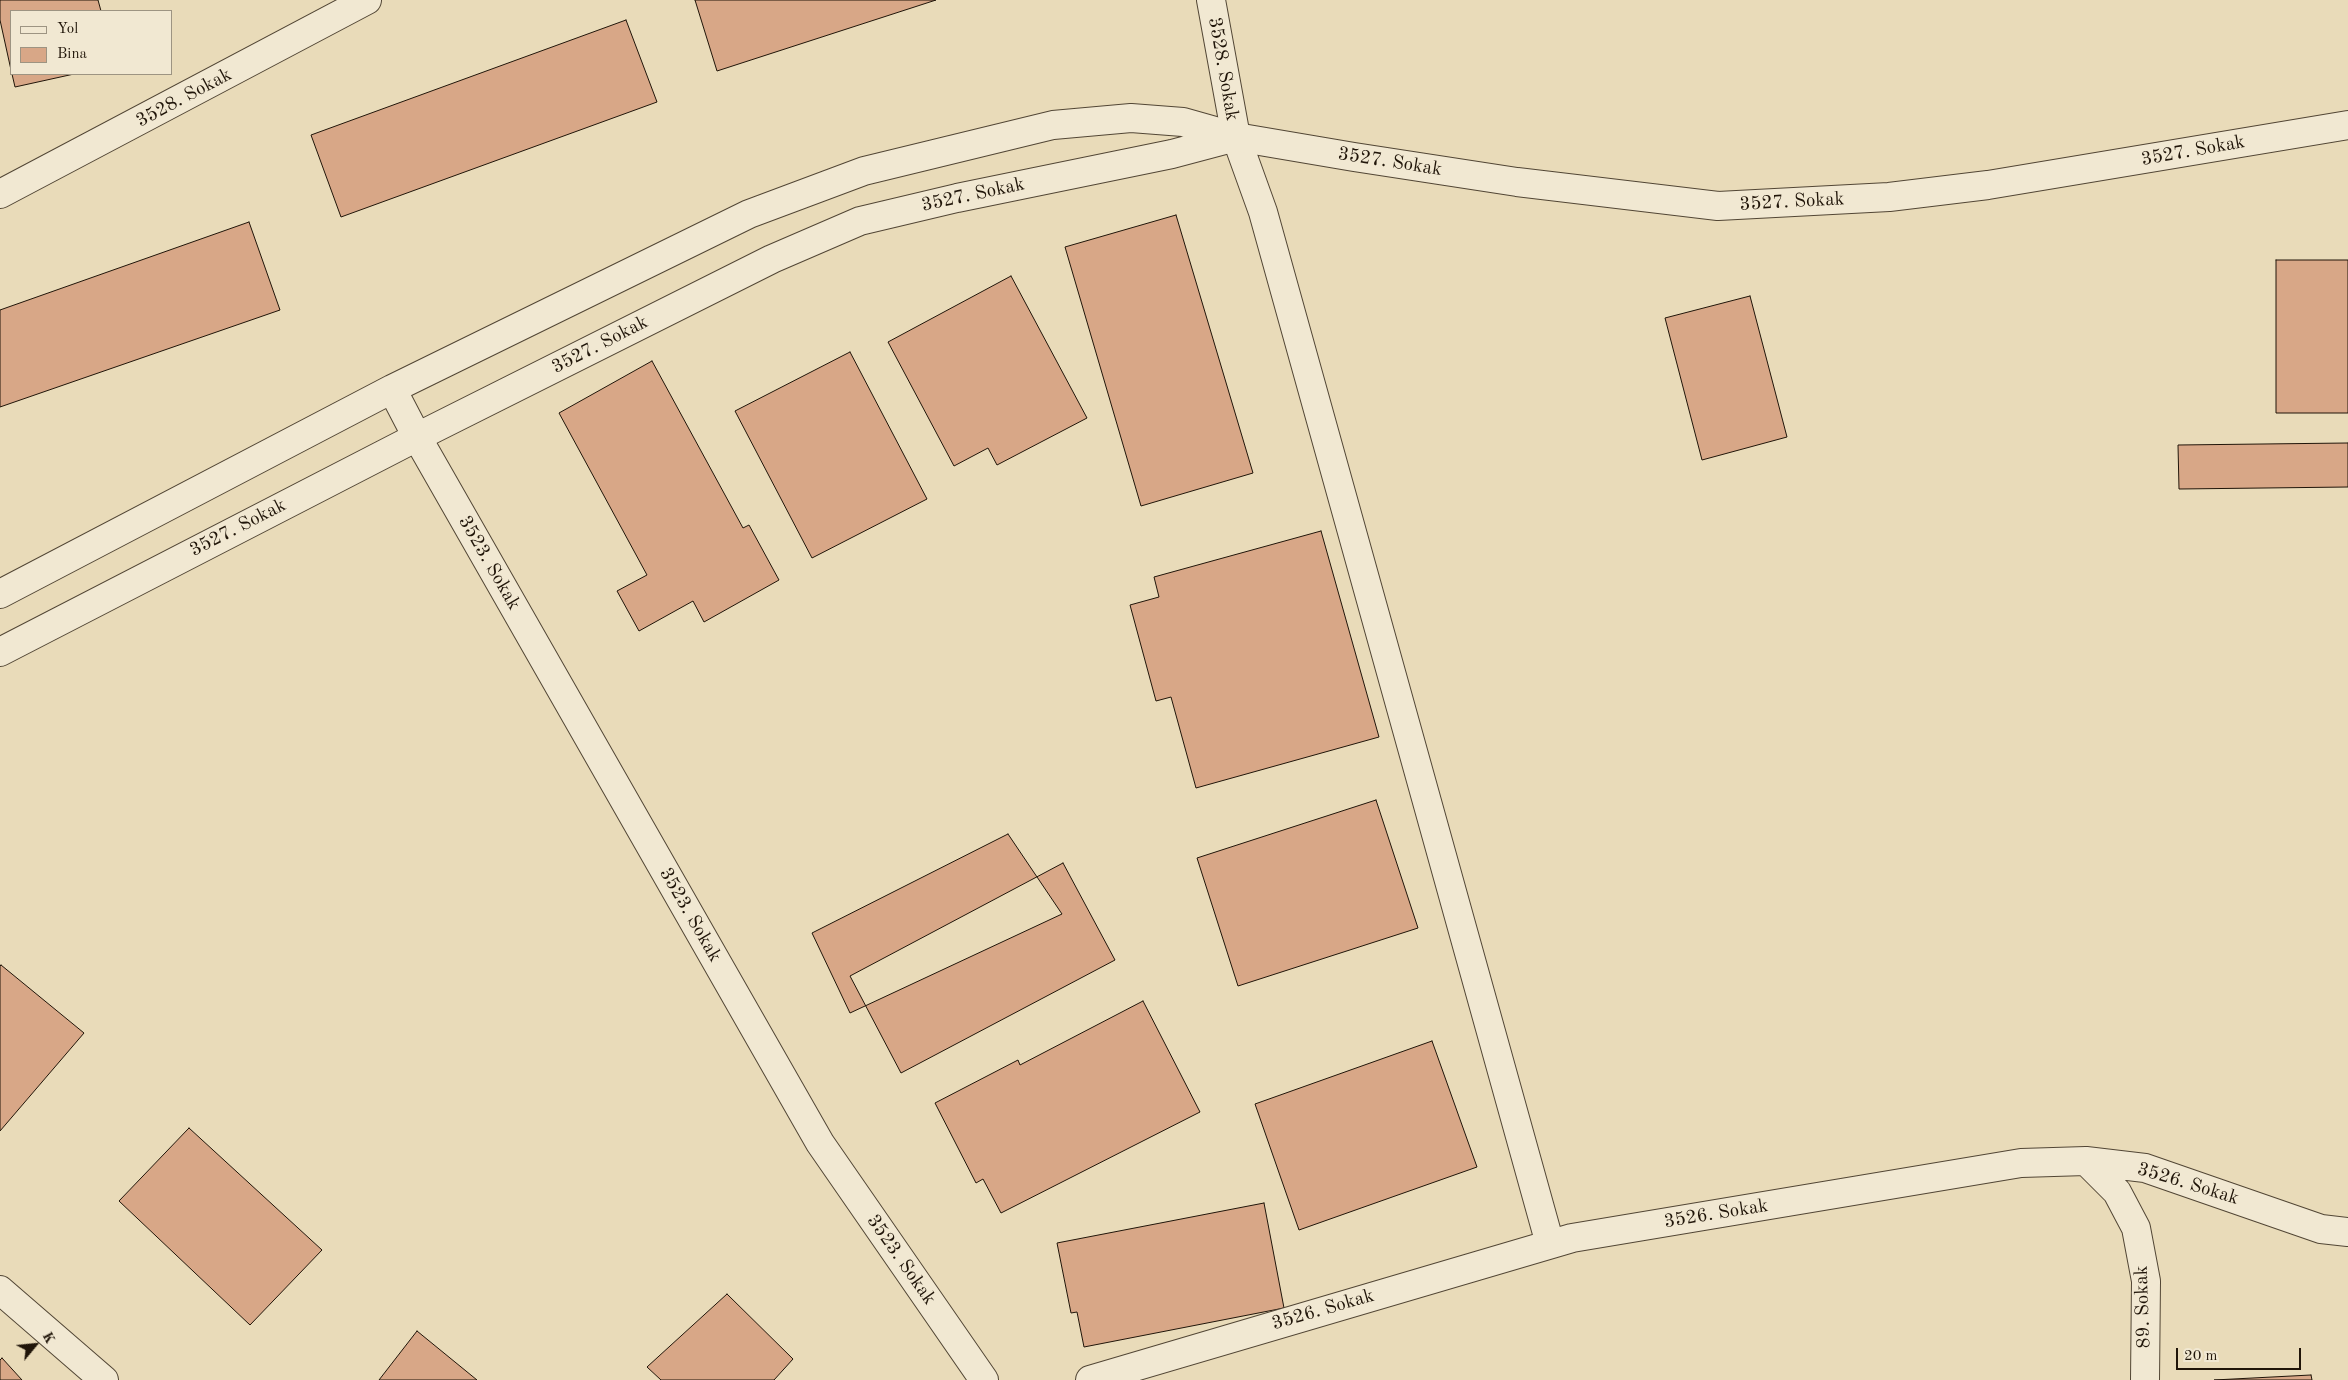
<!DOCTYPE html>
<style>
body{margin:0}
#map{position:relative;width:2348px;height:1380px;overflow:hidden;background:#e9dbb9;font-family:"Old Standard TT",serif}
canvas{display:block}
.legend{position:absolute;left:10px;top:10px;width:162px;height:65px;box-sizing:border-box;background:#f1e8d2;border:1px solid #9d9482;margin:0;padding:6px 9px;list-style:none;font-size:15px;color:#201509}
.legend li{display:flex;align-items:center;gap:10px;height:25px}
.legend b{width:25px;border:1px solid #9d9482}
.north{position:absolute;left:10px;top:1320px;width:50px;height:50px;-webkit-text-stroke:4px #f1e8d2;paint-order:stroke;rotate:62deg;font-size:14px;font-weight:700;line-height:20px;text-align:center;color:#201509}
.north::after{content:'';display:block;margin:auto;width:18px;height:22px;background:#201509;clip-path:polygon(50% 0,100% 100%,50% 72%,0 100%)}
.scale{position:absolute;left:2176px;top:1348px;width:125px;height:22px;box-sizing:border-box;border:2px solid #201509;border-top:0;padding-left:6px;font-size:15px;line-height:18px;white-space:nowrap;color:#201509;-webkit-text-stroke:4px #f1e8d2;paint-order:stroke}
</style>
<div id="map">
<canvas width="2348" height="1380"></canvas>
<ul class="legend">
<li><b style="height:6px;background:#f1e8d2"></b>Yol</li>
<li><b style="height:14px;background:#d8a787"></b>Bina</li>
</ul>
<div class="north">K</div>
<div class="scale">20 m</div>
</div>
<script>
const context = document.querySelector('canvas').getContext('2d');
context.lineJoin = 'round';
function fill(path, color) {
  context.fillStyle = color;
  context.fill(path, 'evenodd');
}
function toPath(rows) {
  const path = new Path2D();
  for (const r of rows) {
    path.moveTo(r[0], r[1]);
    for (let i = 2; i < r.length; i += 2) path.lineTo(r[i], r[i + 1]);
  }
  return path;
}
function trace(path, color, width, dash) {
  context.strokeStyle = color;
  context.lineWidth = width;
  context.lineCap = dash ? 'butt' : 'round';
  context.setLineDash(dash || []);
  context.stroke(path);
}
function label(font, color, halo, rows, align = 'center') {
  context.font = font + ' "Old Standard TT",serif';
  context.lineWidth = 4;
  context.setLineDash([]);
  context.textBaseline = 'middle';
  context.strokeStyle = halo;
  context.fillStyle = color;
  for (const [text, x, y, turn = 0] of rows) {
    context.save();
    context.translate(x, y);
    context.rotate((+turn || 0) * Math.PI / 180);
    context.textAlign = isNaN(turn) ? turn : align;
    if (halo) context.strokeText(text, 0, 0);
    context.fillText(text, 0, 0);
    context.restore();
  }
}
const building = toPath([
 [0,0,98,0,101,11,11,11,11,70,0,20,0,0],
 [695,0,936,0,717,71,695,0],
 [626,20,657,102,341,217,311,135,626,20],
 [12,74,74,74,15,87,12,74],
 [1176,215,1253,473,1141,506,1065,247,1176,215],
 [249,222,280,310,0,407,0,310,249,222],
 [2276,260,2348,260,2348,413,2276,413,2276,260],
 [1011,276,1087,418,997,465,988,448,954,466,888,342,1011,276],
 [1750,296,1787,437,1702,460,1665,318,1750,296],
 [850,352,927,499,812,558,735,411,850,352],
 [652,361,743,528,749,525,779,580,704,622,693,601,639,631,617,591,647,575,559,413,652,361],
 [2348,443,2348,487,2179,489,2178,445,2348,443],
 [1321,531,1379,737,1196,788,1171,697,1156,701,1130,605,1159,597,1154,577,1321,531],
 [1376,800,1418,928,1238,986,1197,858,1376,800],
 [1008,834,1062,914,850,1013,812,933,1008,834],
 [1063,863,1115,960,901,1073,850,976,1063,863],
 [1,965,84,1033,0,1131,0,966,1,965],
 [1143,1001,1200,1112,1001,1213,983,1179,976,1183,935,1103,1018,1060,1020,1065,1143,1001],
 [1432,1041,1477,1167,1299,1230,1255,1104,1432,1041],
 [189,1128,322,1250,250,1325,119,1201,189,1128],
 [1264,1203,1284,1308,1084,1347,1077,1312,1071,1313,1057,1243,1264,1203],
 [727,1294,793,1359,774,1380,661,1380,647,1367,727,1294],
 [417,1331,477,1380,379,1380,417,1331],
 [2,1358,22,1380,0,1380,0,1360,2,1358],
 [2311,1375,2312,1380,2214,1380,2311,1375]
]);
fill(building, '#d8a787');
trace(building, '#201509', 1);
const minor = toPath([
 [1211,0,1236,137,1263,212,1550,1244],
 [0,194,367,0],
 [417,437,820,1143,984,1380],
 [2086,1161,2117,1192,2136,1228,2146,1281,2145,1380],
 [0,1290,104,1380],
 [1090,1380,1572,1238,2021,1163,2086,1161,2145,1168,2321,1229,2348,1232]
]);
const tertiary = toPath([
 [392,389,417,437],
 [0,594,392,389,749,214,864,171,1053,125,1131,118,1183,122,1236,137,1354,157,1517,182,1718,206,1889,197,1988,185,2348,125],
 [0,652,417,437,772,259,860,221,957,198,1172,154,1236,137]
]);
trace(minor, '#524635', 30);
trace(tertiary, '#524635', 30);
trace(minor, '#f1e8d2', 28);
trace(tertiary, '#f1e8d2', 28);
label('19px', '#201509', '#f1e8d2', [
 ["3528. Sokak",1223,69,80],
 ["3528. Sokak",184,98,-28],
 ["3527. Sokak",2193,151,-10],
 ["3527. Sokak",1390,162,9],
 ["3527. Sokak",973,195,-12],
 ["3527. Sokak",1792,202,-3],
 ["3527. Sokak",600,345,-27],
 ["3527. Sokak",238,528,-27],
 ["3523. Sokak",489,563,60],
 ["3523. Sokak",690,915,60],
 ["3526. Sokak",2188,1184,17],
 ["3526. Sokak",1716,1214,-9],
 ["3523. Sokak",901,1260,55],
 ["89. Sokak",2143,1307,-92],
 ["3526. Sokak",1323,1310,-16]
]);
</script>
